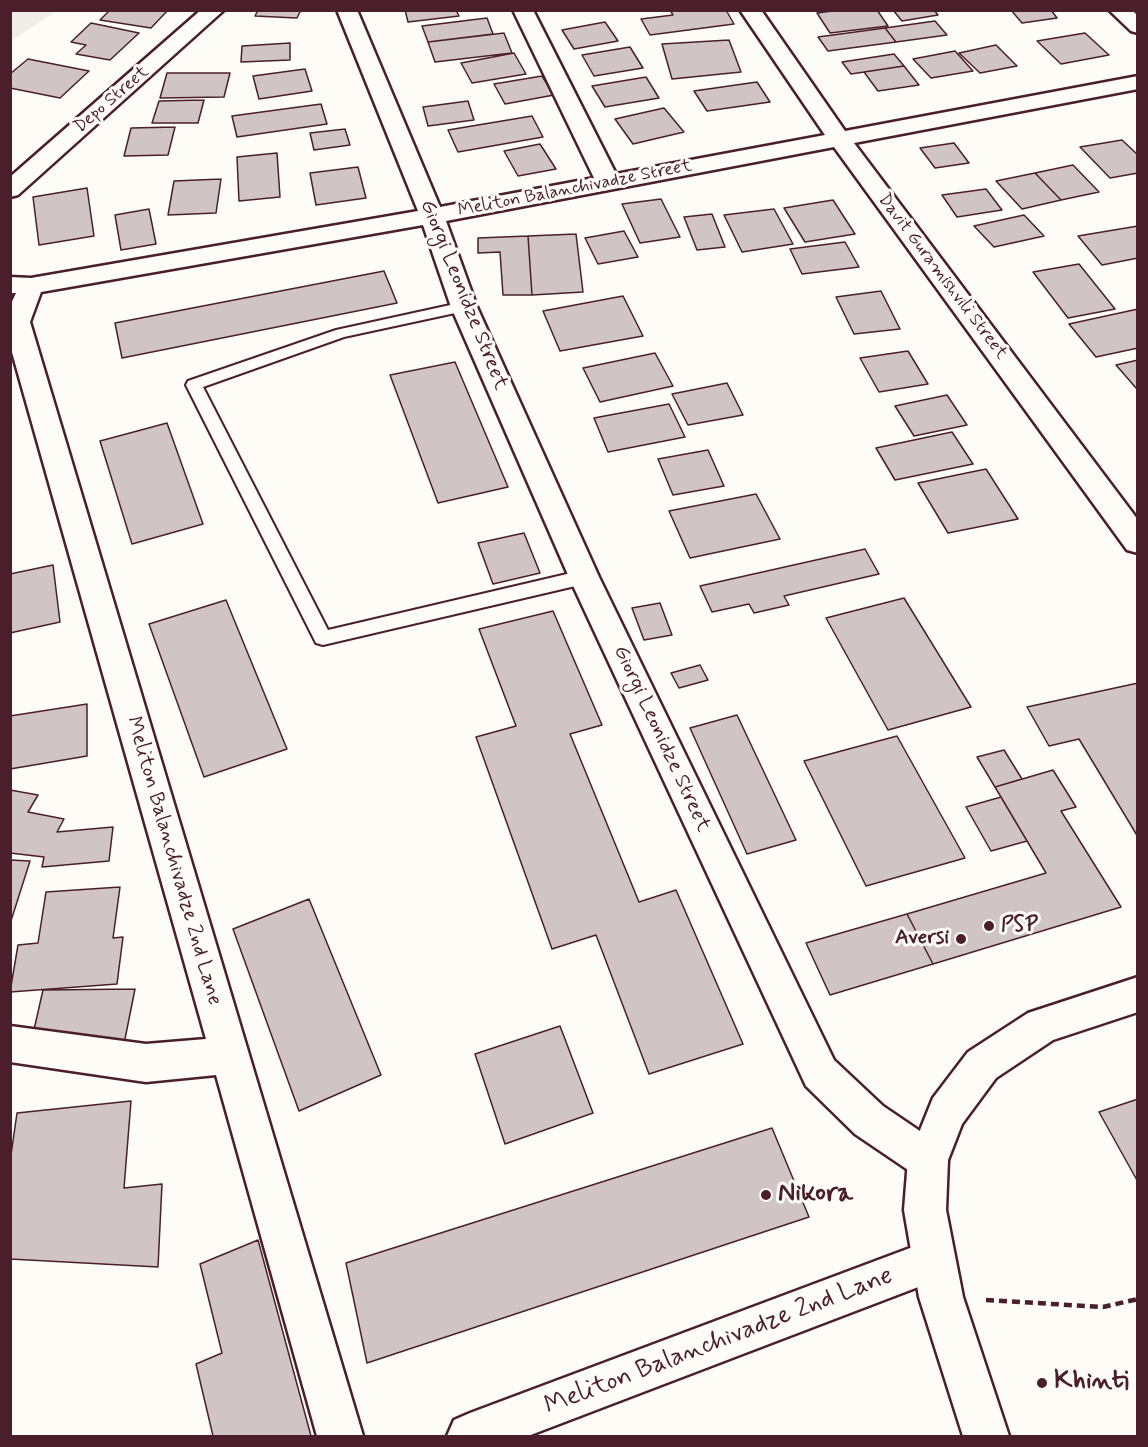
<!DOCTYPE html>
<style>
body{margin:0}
#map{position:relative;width:1148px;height:1447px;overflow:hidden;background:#fdfcf7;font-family:Mynerve,sans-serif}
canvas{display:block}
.frame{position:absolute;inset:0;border:12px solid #4a1f2b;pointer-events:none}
</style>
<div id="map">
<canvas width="1148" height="1447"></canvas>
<div class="frame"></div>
</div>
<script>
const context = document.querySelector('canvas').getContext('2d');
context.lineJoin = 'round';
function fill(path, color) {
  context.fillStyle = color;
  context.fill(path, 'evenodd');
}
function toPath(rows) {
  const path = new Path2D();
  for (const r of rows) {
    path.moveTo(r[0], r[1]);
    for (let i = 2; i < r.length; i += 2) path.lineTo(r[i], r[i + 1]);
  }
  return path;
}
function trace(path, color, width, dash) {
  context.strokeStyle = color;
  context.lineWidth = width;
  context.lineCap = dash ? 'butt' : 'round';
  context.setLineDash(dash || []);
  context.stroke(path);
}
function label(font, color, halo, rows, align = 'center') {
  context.font = font + ' Mynerve,sans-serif';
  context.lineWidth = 6;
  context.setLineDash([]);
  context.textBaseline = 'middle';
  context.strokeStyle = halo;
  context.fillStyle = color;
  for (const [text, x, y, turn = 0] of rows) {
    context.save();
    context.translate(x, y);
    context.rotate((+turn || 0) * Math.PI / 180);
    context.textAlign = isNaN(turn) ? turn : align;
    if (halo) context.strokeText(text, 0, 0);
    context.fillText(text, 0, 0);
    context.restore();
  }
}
fill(toPath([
 [11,10,56,10,56,11,11,41]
]), '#f0ece8');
const building = toPath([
 [110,10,168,10,151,28,100,20,110,10],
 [258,10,301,10,297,18,255,16,258,10],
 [405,10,456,10,459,16,408,22,405,10],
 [670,10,726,10,734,24,650,35,641,19,673,15,670,10],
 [840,10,877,10,888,26,830,33,817,13,840,10],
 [893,10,934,10,938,15,902,21,893,10],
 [1011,10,1051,10,1057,18,1022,23,1011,10],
 [487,18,493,34,428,42,422,26,487,18],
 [935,21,947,35,896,42,885,28,935,21],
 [605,22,618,41,574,49,562,30,605,22],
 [91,23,139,33,110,60,76,54,86,45,71,42,91,23],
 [885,28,896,42,828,51,818,37,885,28],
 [504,33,512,53,435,62,428,42,504,33],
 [1085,33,1109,55,1061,64,1037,41,1085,33],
 [729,40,741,72,672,79,662,44,729,40],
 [290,43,290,60,241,62,242,46,290,43],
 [996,45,1017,66,980,73,959,53,996,45],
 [630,47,643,68,594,76,582,55,630,47],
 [955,51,973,71,931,78,913,59,955,51],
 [514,53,526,74,472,83,461,63,514,53],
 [894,54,904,66,851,74,842,62,894,54],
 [28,59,89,71,60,98,10,88,10,74,28,59],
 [904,66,919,85,878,91,864,72,904,66],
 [305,69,312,91,259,99,253,76,305,69],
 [167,73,230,73,224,97,160,98,167,73],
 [542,76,554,95,505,104,494,84,542,76],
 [646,77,659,98,605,107,592,86,646,77],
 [757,82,770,102,707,111,694,91,757,82],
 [204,100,198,123,152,123,159,101,204,100],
 [468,101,474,120,428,126,423,107,468,101],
 [321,104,327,124,237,137,232,116,321,104],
 [664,108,684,132,633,144,615,119,664,108],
 [532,116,543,137,458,152,448,130,532,116],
 [175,127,168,155,124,156,131,128,175,127],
 [345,129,350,145,314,150,310,133,345,129],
 [1122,140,1138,155,1138,173,1110,178,1080,147,1122,140],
 [954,143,969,163,935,168,920,148,954,143],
 [540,144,556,169,518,176,504,151,540,144],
 [277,153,280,197,239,201,237,157,277,153],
 [1073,165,1099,192,1061,200,1035,173,1073,165],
 [358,167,366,198,316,205,310,173,358,167],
 [1035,173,1061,200,1022,209,996,181,1035,173],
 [221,179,216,213,168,215,174,181,221,179],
 [87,188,94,236,39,245,33,197,87,188],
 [986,189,1002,210,957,217,942,195,986,189],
 [661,199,680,237,640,243,622,204,661,199],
 [833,200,855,234,805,242,784,208,833,200],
 [149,209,156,244,121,250,115,215,149,209],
 [774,209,793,244,742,252,724,215,774,209],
 [712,214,725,247,697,250,684,217,712,214],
 [1024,215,1044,236,994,247,974,226,1024,215],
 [1138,226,1138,258,1102,265,1078,236,1138,226],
 [624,231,638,257,598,264,585,238,624,231],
 [576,234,583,292,532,295,528,236,576,234],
 [528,236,532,295,503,295,500,252,478,253,478,238,528,236],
 [845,242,859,267,802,274,790,249,845,242],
 [1079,264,1115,309,1068,318,1033,272,1079,264],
 [384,271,397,303,122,358,115,323,384,271],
 [881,291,900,329,854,334,836,297,881,291],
 [623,296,643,336,560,351,543,311,623,296],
 [1138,309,1138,348,1096,357,1069,324,1138,309],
 [908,351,928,384,879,392,860,358,908,351],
 [655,353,673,386,600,402,583,368,655,353],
 [1138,360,1138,388,1136,388,1116,365,1138,360],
 [455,362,508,487,438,503,390,375,455,362],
 [727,383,743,415,688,425,672,394,727,383],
 [947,395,967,425,914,436,895,406,947,395],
 [669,404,685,437,608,452,594,418,669,404],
 [167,423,203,524,132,544,100,441,167,423],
 [952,432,973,464,895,480,876,448,952,432],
 [708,450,724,486,673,495,658,459,708,450],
 [986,469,1018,519,948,533,918,483,986,469],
 [756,494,780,539,690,558,669,511,756,494],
 [524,533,540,573,493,584,478,543,524,533],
 [865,549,879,574,784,596,789,605,754,613,749,604,712,612,700,586,865,549],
 [53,565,60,622,10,633,10,574,53,565],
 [904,598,971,707,888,730,826,618,904,598],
 [226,600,287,749,204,777,149,624,226,600],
 [660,603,672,635,644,640,632,608,660,603],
 [553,611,602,725,570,734,639,902,676,890,743,1044,649,1074,596,935,552,949,476,737,516,726,479,629,553,611],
 [700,665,708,680,679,688,671,673,700,665],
 [1138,683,1138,837,1079,739,1049,746,1027,707,1138,683],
 [87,704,87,756,10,769,10,716,87,704],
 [737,715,796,840,747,854,690,728,737,715],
 [897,736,965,858,866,886,804,761,897,736],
 [1004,750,1022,779,995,787,977,757,1004,750],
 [1053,770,1076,807,1061,811,1121,907,933,964,907,914,1046,873,995,787,1053,770],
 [10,790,38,795,28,812,64,819,57,832,113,827,109,861,42,867,44,857,10,853,10,790],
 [1001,797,1027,841,991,851,966,807,1001,797],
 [10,860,30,861,10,924,10,860],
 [120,887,113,938,123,937,117,984,10,992,18,945,38,943,46,892,120,887],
 [309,899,381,1075,299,1111,233,929,309,899],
 [907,914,933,964,830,995,806,943,907,914],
 [135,989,124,1044,33,1034,43,990,135,989],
 [560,1026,593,1113,505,1144,475,1054,560,1026],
 [1138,1099,1138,1182,1099,1112,1138,1099],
 [131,1101,124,1188,162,1184,158,1267,10,1259,10,1162,17,1113,131,1101],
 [772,1128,809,1217,367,1363,346,1263,772,1128],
 [258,1240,311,1436,213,1436,196,1364,222,1353,200,1264,258,1240]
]);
fill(building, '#d0c5c4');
trace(building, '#4a1f2b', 1.5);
const service = toPath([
 [464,302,469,304,472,307,469,310,344,337,203,387,328,630,584,570,590,572,593,577,590,582,584,584,323,645,316,643,186,385,188,381,336,330,464,302]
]);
const minor = toPath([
 [201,10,224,10,18,195,10,197,10,177,201,10],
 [337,10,357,10,440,207,594,178,513,10,533,10,616,174,825,135,740,10,761,10,845,131,1138,76,1138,89,854,143,1138,520,1138,553,1127,550,834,147,446,221,477,307,599,577,834,1060,883,1106,942,1146,948,1160,942,1174,928,1180,914,1174,855,1134,806,1086,569,577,451,307,423,225,41,292,30,322,363,1436,317,1436,216,1075,146,1082,10,1062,10,1026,146,1044,206,1039,10,345,10,306,16,293,10,293,10,277,31,278,418,211,337,10],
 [1109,10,1132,10,1138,16,1138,33,1131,31,1109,10],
 [934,1239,949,1245,955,1260,949,1275,934,1281,528,1436,447,1436,454,1420,470,1413,934,1239]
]);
const tertiary = toPath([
 [1138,977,1138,1012,1053,1040,996,1078,962,1124,948,1160,946,1210,963,1297,1009,1436,963,1436,919,1297,904,1210,908,1160,933,1098,968,1052,1028,1013,1138,977]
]);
trace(service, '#4a1f2b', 4);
trace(minor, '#4a1f2b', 5);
trace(tertiary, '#4a1f2b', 5);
trace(toPath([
 [986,1300,1103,1307,1138,1299]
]), '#4a1f2b', 4.5, [8, 5]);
fill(service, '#fdfcf7');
fill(minor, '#fdfcf7');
fill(tertiary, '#fdfcf7');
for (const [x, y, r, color] of [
 [989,926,6,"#4a1f2b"],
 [961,939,6,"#4a1f2b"],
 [766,1195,6,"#4a1f2b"],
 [1042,1383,6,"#4a1f2b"]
]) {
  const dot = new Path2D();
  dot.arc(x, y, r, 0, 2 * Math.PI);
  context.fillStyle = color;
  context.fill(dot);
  trace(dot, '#fdfcf7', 2);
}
label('18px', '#4a1f2b', '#fdfcf7', [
 ["Depo Street",112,100,-41],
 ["Meliton Balanchivadze Street",575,189,-11],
 ["Davit Guramishvili Street",942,277,53]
]);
label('21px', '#4a1f2b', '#fdfcf7', [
 ["Giorgi Leonidze Street",463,295,68],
 ["Giorgi Leonidze Street",661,739,65],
 ["Meliton Balanchivadze 2nd Lane",173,861,74]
]);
label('bold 21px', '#4a1f2b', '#fdfcf7', [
 ["PSP",1001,926],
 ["Aversi",949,939,"right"]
], 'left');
label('bold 26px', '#4a1f2b', '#fdfcf7', [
 ["Nikora",778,1195],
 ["Khinti",1054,1383]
], 'left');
label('26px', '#4a1f2b', '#fdfcf7', [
 ["Meliton Balanchivadze 2nd Lane",719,1342,-21]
]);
</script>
